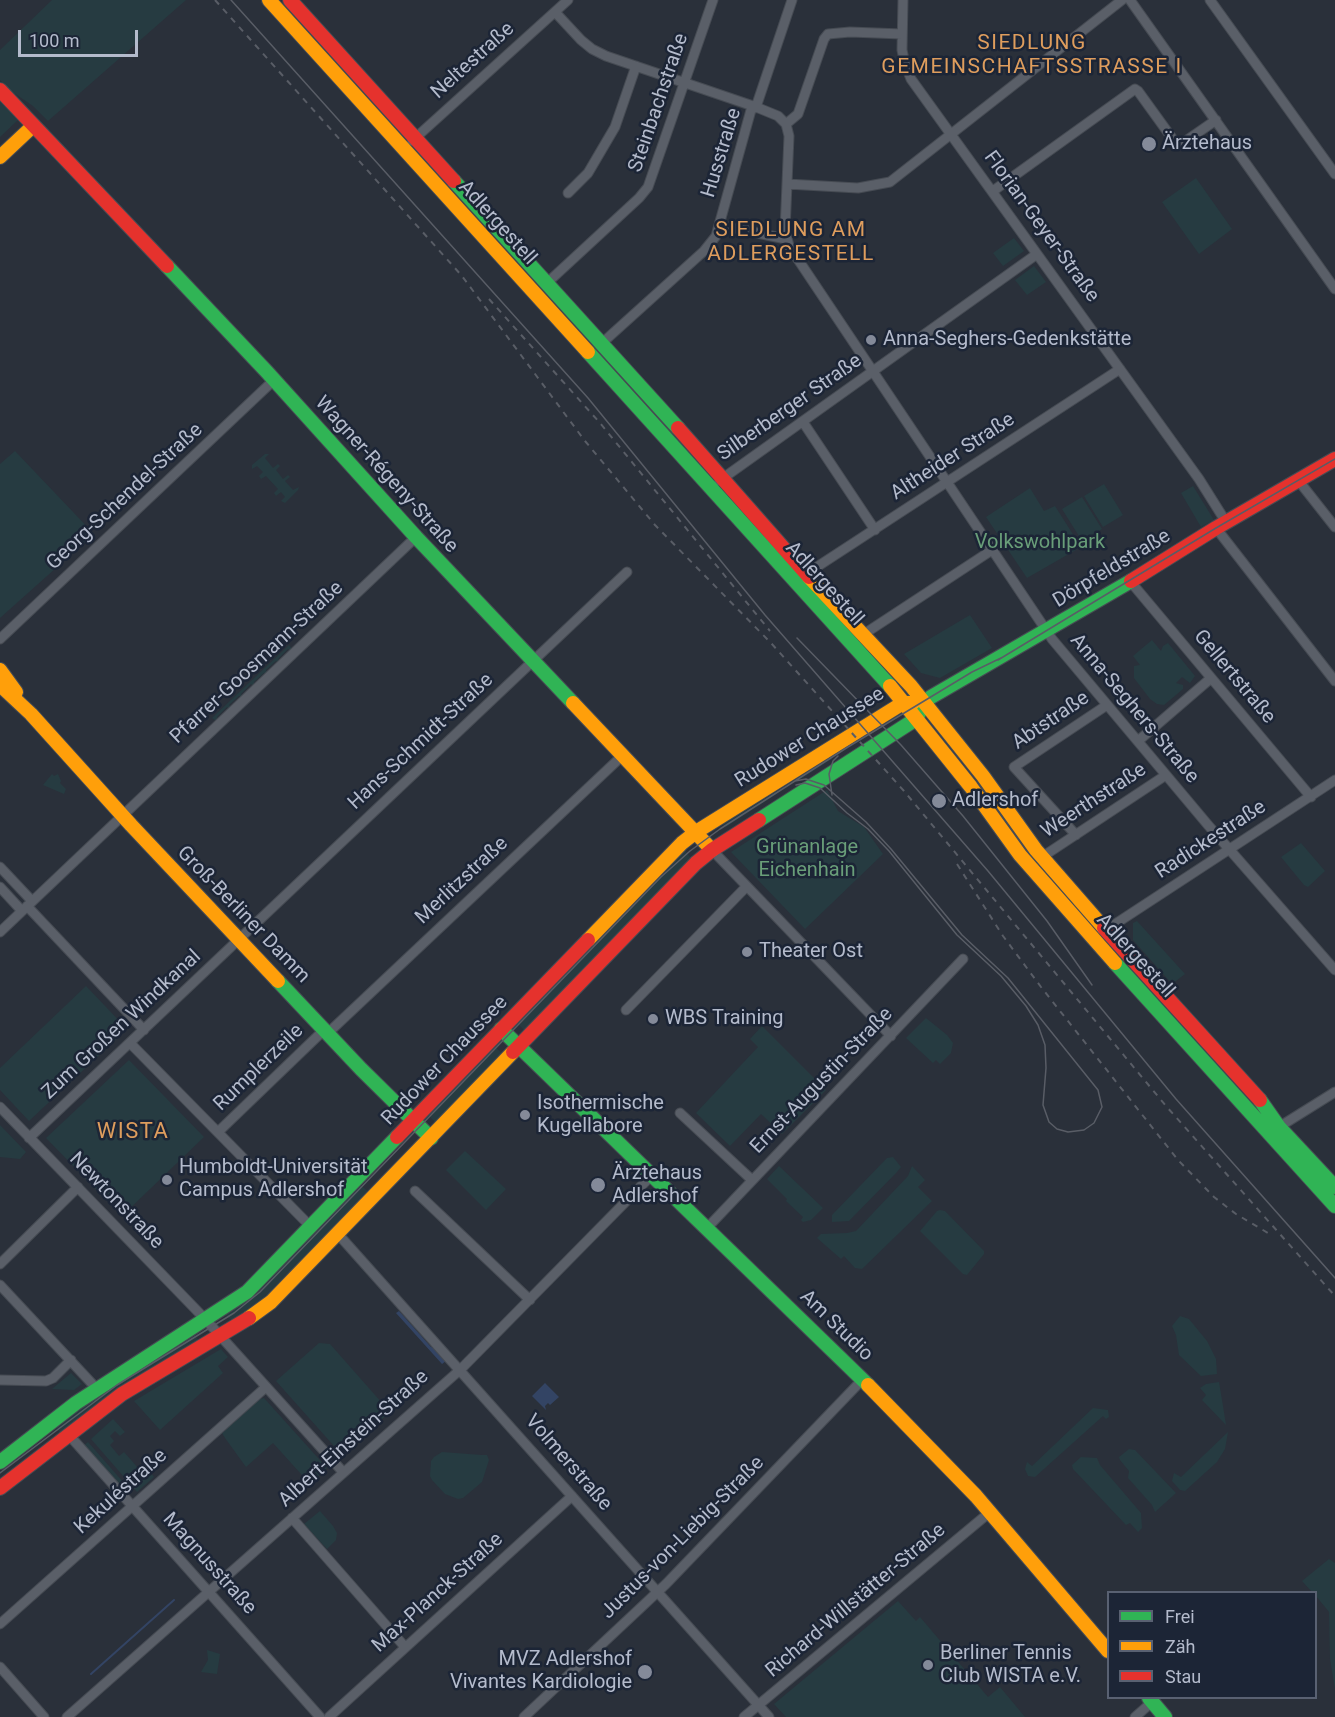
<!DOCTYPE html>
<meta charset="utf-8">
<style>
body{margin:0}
#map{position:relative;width:1335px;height:1717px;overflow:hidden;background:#2a303a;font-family:Roboto,sans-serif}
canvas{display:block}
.legend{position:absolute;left:1107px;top:1591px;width:210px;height:108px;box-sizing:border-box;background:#1c2536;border:2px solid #596172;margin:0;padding:8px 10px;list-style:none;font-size:18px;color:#b4bbcc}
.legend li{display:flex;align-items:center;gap:12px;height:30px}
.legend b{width:30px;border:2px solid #596172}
.scale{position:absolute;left:18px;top:30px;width:120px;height:27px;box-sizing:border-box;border:3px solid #b4bbcc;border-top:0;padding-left:8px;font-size:18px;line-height:21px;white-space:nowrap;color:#b4bbcc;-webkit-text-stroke:4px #1c2536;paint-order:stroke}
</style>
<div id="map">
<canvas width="1335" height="1717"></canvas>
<ul class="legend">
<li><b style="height:8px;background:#30b455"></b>Frei</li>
<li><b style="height:8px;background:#ff9f0a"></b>Zäh</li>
<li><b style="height:8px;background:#e5322d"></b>Stau</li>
</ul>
<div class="scale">100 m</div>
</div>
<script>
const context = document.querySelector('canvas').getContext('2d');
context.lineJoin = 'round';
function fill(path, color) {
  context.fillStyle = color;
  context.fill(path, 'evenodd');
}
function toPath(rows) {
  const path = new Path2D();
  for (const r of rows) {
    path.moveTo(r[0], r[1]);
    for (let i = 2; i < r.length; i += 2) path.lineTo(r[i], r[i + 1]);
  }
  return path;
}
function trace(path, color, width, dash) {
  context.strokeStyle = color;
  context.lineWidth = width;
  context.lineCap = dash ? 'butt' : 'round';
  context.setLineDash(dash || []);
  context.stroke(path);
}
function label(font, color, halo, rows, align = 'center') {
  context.font = font + ' Roboto,sans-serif';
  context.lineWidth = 5;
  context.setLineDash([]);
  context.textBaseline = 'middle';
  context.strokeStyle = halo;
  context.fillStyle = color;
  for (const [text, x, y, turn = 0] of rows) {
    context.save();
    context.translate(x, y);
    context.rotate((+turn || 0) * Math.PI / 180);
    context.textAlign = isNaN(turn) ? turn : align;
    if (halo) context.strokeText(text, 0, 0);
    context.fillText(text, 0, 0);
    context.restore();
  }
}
fill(toPath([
 [52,0,186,0,48,121,33,106,11,91,0,80,0,50],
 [0,101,18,120,0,137],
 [1196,178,1232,229,1199,254,1162,202],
 [1014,238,1024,251,1003,266,993,253],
 [1034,266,1046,282,1027,295,1015,280],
 [15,451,94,534,0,618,0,464],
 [265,454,269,454,265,458,273,468,278,464,280,466,276,470,283,479,288,475,290,477,285,481,293,490,299,487,298,490,285,503,281,501,285,497,281,492,276,496,274,493,278,489,266,476,261,479,259,476,263,472,257,466,252,469,252,465],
 [1104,484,1123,515,1103,527,1084,496],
 [1193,486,1214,520,1201,527,1181,493],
 [1030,488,1044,511,1055,506,1081,547,1027,578,986,517],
 [1082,497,1102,529,1082,541,1062,509],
 [970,615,992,648,940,678,921,673,904,654],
 [1152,640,1161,651,1163,646,1168,643,1195,676,1190,683,1182,677,1176,683,1183,685,1183,689,1164,705,1157,704,1150,699,1134,678,1134,666,1140,665,1133,656],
 [289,645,292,649,290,651,288,649,278,659,280,661,278,663,276,661,266,670,267,672,266,674,264,673,254,682,255,684,253,686,251,684,241,694,243,696,239,696,229,705,231,707,229,709,227,707,217,717,219,719,216,721,212,718],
 [828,753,832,759,798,781,795,778,775,790,777,794,726,827,719,823],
 [52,774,54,776,58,774,61,781,60,783,66,789,64,794,43,785],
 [827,790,838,811,864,827,883,854,805,929,731,852],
 [1301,843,1325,871,1308,887,1304,885,1281,857],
 [683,848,690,857,695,859,525,1031,515,1021],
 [1137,921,1185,974,1172,984,1133,940,1133,923],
 [86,986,127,1029,29,1121,0,1090,0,1068],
 [926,1018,947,1035,953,1043,951,1053,940,1064,936,1060,933,1063,906,1038],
 [762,1026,826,1090,782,1134,761,1114,730,1146,696,1113,758,1047,750,1039],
 [492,1044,505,1056,438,1125,426,1113],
 [129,1060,204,1137,122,1216,46,1138],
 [0,1125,26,1152,20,1159,0,1157],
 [465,1151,506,1189,486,1210,446,1170],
 [893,1157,901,1167,897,1172,849,1221,832,1222,832,1215,887,1158],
 [779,1166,823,1208,811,1220,803,1222,801,1220,803,1217,786,1201,787,1199,767,1179],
 [912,1166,925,1180,918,1187,932,1201,862,1269,855,1268,844,1256,841,1259,817,1238,821,1234,847,1233,856,1231,908,1176],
 [358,1183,371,1194,287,1282,235,1323,223,1313],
 [940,1210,945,1211,984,1251,984,1254,967,1275,963,1274,920,1231,937,1211],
 [1180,1316,1189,1319,1207,1341,1216,1359,1217,1374,1201,1376,1179,1355,1176,1335,1172,1326],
 [193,1332,200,1343,62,1435,54,1425],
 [319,1343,330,1344,390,1412,342,1455,276,1381],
 [221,1349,228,1357,218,1366,223,1373,160,1430,134,1401],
 [71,1373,82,1384,74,1390,52,1389],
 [1219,1382,1223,1406,1226,1425,1202,1400,1206,1395,1200,1388,1206,1384],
 [264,1398,327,1468,310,1484,273,1443,246,1467,225,1438,222,1433,260,1399],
 [1093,1408,1108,1410,1109,1417,1106,1419,1103,1416,1035,1477,1028,1476,1025,1469,1027,1462,1032,1466],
 [113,1419,125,1432,120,1436,115,1431,110,1436,114,1441,110,1445,119,1456,124,1452,146,1477,151,1473,154,1477,137,1492,91,1439],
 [1228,1432,1225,1449,1217,1462,1185,1491,1180,1490,1172,1481,1174,1473,1181,1477],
 [88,1442,131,1491,127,1495,83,1446],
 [1129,1449,1135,1450,1176,1493,1155,1512,1152,1505,1128,1478,1129,1471,1120,1460,1119,1457],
 [442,1452,482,1455,487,1455,489,1460,482,1482,463,1498,458,1499,445,1494,432,1480,430,1476,431,1461,434,1457],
 [1081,1457,1097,1458,1100,1465,1141,1513,1142,1528,1138,1532,1130,1523,1126,1525,1073,1469,1072,1465],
 [320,1511,333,1526,337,1533,336,1540,327,1549,304,1524],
 [1329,1559,1335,1563,1335,1689,1330,1659,1329,1612,1316,1596,1316,1592,1312,1592,1302,1581],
 [898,1601,916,1621,920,1617,988,1697,1000,1687,1025,1717,786,1717,774,1704],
 [207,1650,220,1654,217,1674,201,1672,208,1660]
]), '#263b41');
fill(toPath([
 [399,1311,431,1347,435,1348,446,1361,442,1364,396,1313],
 [545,1383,559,1397,550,1405,548,1403,545,1406,546,1410,532,1396]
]), '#334464');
trace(toPath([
 [91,1674,174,1600]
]), '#334464', 2);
const street = toPath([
 [903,0,902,50,905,64,911,79,1199,479,1226,522],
 [1130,0,1335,289],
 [1210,0,1335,174],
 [555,12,581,40,592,49,606,56,756,107,778,116,786,124,789,136,785,231,789,246,1052,639,1208,825,1335,970],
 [786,124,798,114,824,39,828,34,850,32,902,34],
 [412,141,568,0],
 [787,184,858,188,890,182,1122,0],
 [993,191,1135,89,1138,91,1177,145,1180,145,1216,120],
 [568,193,588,173,615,127,636,66],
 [719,225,786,239],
 [547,283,639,198,648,187,713,0],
 [601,344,704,251,716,236,751,110,756,107,792,0],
 [803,422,875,530],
 [1298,480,1335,527],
 [719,481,1037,254],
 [1216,528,1335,681],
 [806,574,1120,369],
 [1130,581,1311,797],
 [864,634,992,550],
 [0,639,274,380],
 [1138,741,1210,679],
 [1076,835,1014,767,1107,705],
 [712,850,891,1036],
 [1042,857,1166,775],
 [0,867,32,901],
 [0,887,22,911],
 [27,906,144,1030],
 [1106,930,1335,780],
 [0,932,416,537],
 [626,1010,746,887],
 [328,1033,622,756],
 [130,1043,311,1227],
 [0,1107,206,1320,343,1472],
 [680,1113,752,1180],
 [1279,1127,1335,1092],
 [218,1132,324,1030],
 [29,1138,627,572],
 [415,1191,530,1300],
 [707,1228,963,959],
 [338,1234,769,1717],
 [0,1264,78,1187],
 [0,1285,97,1389],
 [0,1380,46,1381,53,1378,71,1360],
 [69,1435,320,1717],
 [292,1518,405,1647],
 [0,1624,266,1387],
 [0,1667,44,1717],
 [67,1717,461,1369,651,1176],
 [329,1717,572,1496],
 [524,1717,666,1584,863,1379],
 [744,1717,990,1512],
 [1135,1717,1152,1702]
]);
const fast = toPath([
 [454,181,678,428],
 [167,266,267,372,416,537,573,703],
 [588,352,890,686],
 [759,820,916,719,924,703,931,697,1131,581],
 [1115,963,1335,1206],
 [278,981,361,1069,431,1138],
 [501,1029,868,1385],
 [1260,1100,1279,1127,1335,1187],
 [0,1462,76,1403,247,1292,397,1137],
 [1149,1698,1165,1717]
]);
const slow = toPath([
 [269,0,588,352],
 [0,157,33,126],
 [809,577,911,686,983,776,1036,850,1104,928],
 [0,670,16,692],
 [0,685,31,714,131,825,278,981],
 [890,686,971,787,1020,855,1115,963],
 [573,703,712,850],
 [588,940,682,843,696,832,903,703,913,703],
 [249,1318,271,1302,513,1052],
 [868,1385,976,1496,1108,1651]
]);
const jam = toPath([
 [290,0,454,181],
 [0,90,167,266],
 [678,428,809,577],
 [1131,581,1216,528,1335,459],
 [1104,928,1260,1100],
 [513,1052,696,863,712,850,759,820],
 [397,1137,588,940],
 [0,1488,122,1394,249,1318]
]);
trace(street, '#464b53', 11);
trace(fast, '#464b53', 16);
trace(slow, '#464b53', 16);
trace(jam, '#464b53', 16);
trace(street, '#5a5f68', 9);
trace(fast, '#30b455', 14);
trace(slow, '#ff9f0a', 14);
trace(jam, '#e5322d', 14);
trace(toPath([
 [231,0,588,398,765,615,988,871,1176,1099,1335,1278],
 [797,638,901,745,963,816,1047,921,1092,985],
 [998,660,1216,528,1335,459],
 [795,781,806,779,824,785,866,822,891,849,962,935,1008,978,1098,1090,1102,1107,1094,1123,1084,1130,1068,1132,1057,1129,1049,1122,1043,1105,1046,1068,1045,1045,1038,1025,1026,1006,1001,976,957,935,889,851,868,829,847,813,820,788,805,783,796,785],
 [832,795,829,774,833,761,838,756],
 [0,1473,117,1385,234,1313,260,1292,661,877,690,851,720,829,848,747,972,672,1003,657]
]), '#595d66', 1.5);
trace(toPath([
 [215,0,462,276,585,441,655,525,771,643,904,791,1166,1106,1335,1296],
 [489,299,600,423,770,631],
 [957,864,1003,936,1041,987,1178,1160,1214,1197,1236,1214,1268,1233]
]), '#595d66', 2, [6, 6]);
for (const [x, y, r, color] of [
 [1149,144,8,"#848a99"],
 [871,340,6,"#848a99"],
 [939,801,8,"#848a99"],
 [747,952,6,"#848a99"],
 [653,1019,6,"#848a99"],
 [525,1115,6,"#848a99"],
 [167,1180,6,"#848a99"],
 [598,1185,8,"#848a99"],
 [928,1665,6,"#848a99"],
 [645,1672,8,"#848a99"]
]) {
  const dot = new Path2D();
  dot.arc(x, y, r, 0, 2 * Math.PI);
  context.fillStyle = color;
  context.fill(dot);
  trace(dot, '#1c2536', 2);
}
label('20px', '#b4bbcc', '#1c2536', [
 ["Neltestraße",473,61,-42],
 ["Steinbachstraße",659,103,-71],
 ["Husstraße",722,153,-73],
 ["Adlergestell",497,223,48],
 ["Florian-Geyer-Straße",1041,227,54],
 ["Silberberger Straße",790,408,-35],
 ["Altheider Straße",953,457,-33],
 ["Wagner-Régeny-Straße",386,475,48],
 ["Georg-Schendel-Straße",125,497,-43],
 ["Dörpfeldstraße",1112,569,-31],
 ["Adlergestell",824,584,48],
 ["Pfarrer-Goosmann-Straße",257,663,-43],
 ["Gellertstraße",1234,677,50],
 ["Anna-Seghers-Straße",1134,709,50],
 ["Abtstraße",1051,721,-34],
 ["Rudower Chaussee",810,738,-32],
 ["Hans-Schmidt-Straße",421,742,-43],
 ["Weerthstraße",1094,801,-33],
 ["Radickestraße",1211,840,-33],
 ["Merlitzstraße",462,881,-43],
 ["Groß-Berliner Damm",243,915,46],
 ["Adlergestell",1135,956,48],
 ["Zum Großen Windkanal",122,1025,-43],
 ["Rudower Chaussee",445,1061,-46],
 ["Rumplerzeile",259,1068,-44],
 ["Ernst-Augustin-Straße",822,1081,-46],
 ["Newtonstraße",116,1201,46],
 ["Am Studio",836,1326,44],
 ["Albert-Einstein-Straße",354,1439,-42],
 ["Volmerstraße",568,1463,49],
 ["Kekuléstraße",121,1492,-42],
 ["Justus-von-Liebig-Straße",683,1538,-45],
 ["Magnusstraße",209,1564,48],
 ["Max-Planck-Straße",438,1593,-42],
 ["Richard-Willstätter-Straße",856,1601,-40]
]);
label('20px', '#b4bbcc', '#1c2536', [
 ["Ärztehaus",1162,144],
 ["Anna-Seghers-Gedenkstätte",883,340],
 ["Adlershof",952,801],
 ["Theater Ost",759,952],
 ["WBS Training",665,1019],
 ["Isothermische",537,1104],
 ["Kugellabore",537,1127],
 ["Humboldt-Universität",179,1168],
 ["Campus Adlershof",179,1191],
 ["Ärztehaus",612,1174],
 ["Adlershof",612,1197],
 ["Berliner Tennis",940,1654],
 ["Club WISTA e.V.",940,1677],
 ["MVZ Adlershof",632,1660,"right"],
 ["Vivantes Kardiologie",632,1683,"right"]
], 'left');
label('20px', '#699e79', '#1c2536', [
 ["Volkswohlpark",1040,543],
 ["Grünanlage",807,848],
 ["Eichenhain",807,871]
]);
context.letterSpacing = '1.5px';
label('21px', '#de9d5d', '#1c2536', [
 ["SIEDLUNG",1032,44],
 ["GEMEINSCHAFTSSTRASSE I",1032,68],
 ["SIEDLUNG AM",791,231],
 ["ADLERGESTELL",791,255]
]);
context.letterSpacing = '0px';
context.letterSpacing = '1.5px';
label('22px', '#de9d5d', '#1c2536', [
 ["WISTA",133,1132]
]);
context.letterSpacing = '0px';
</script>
